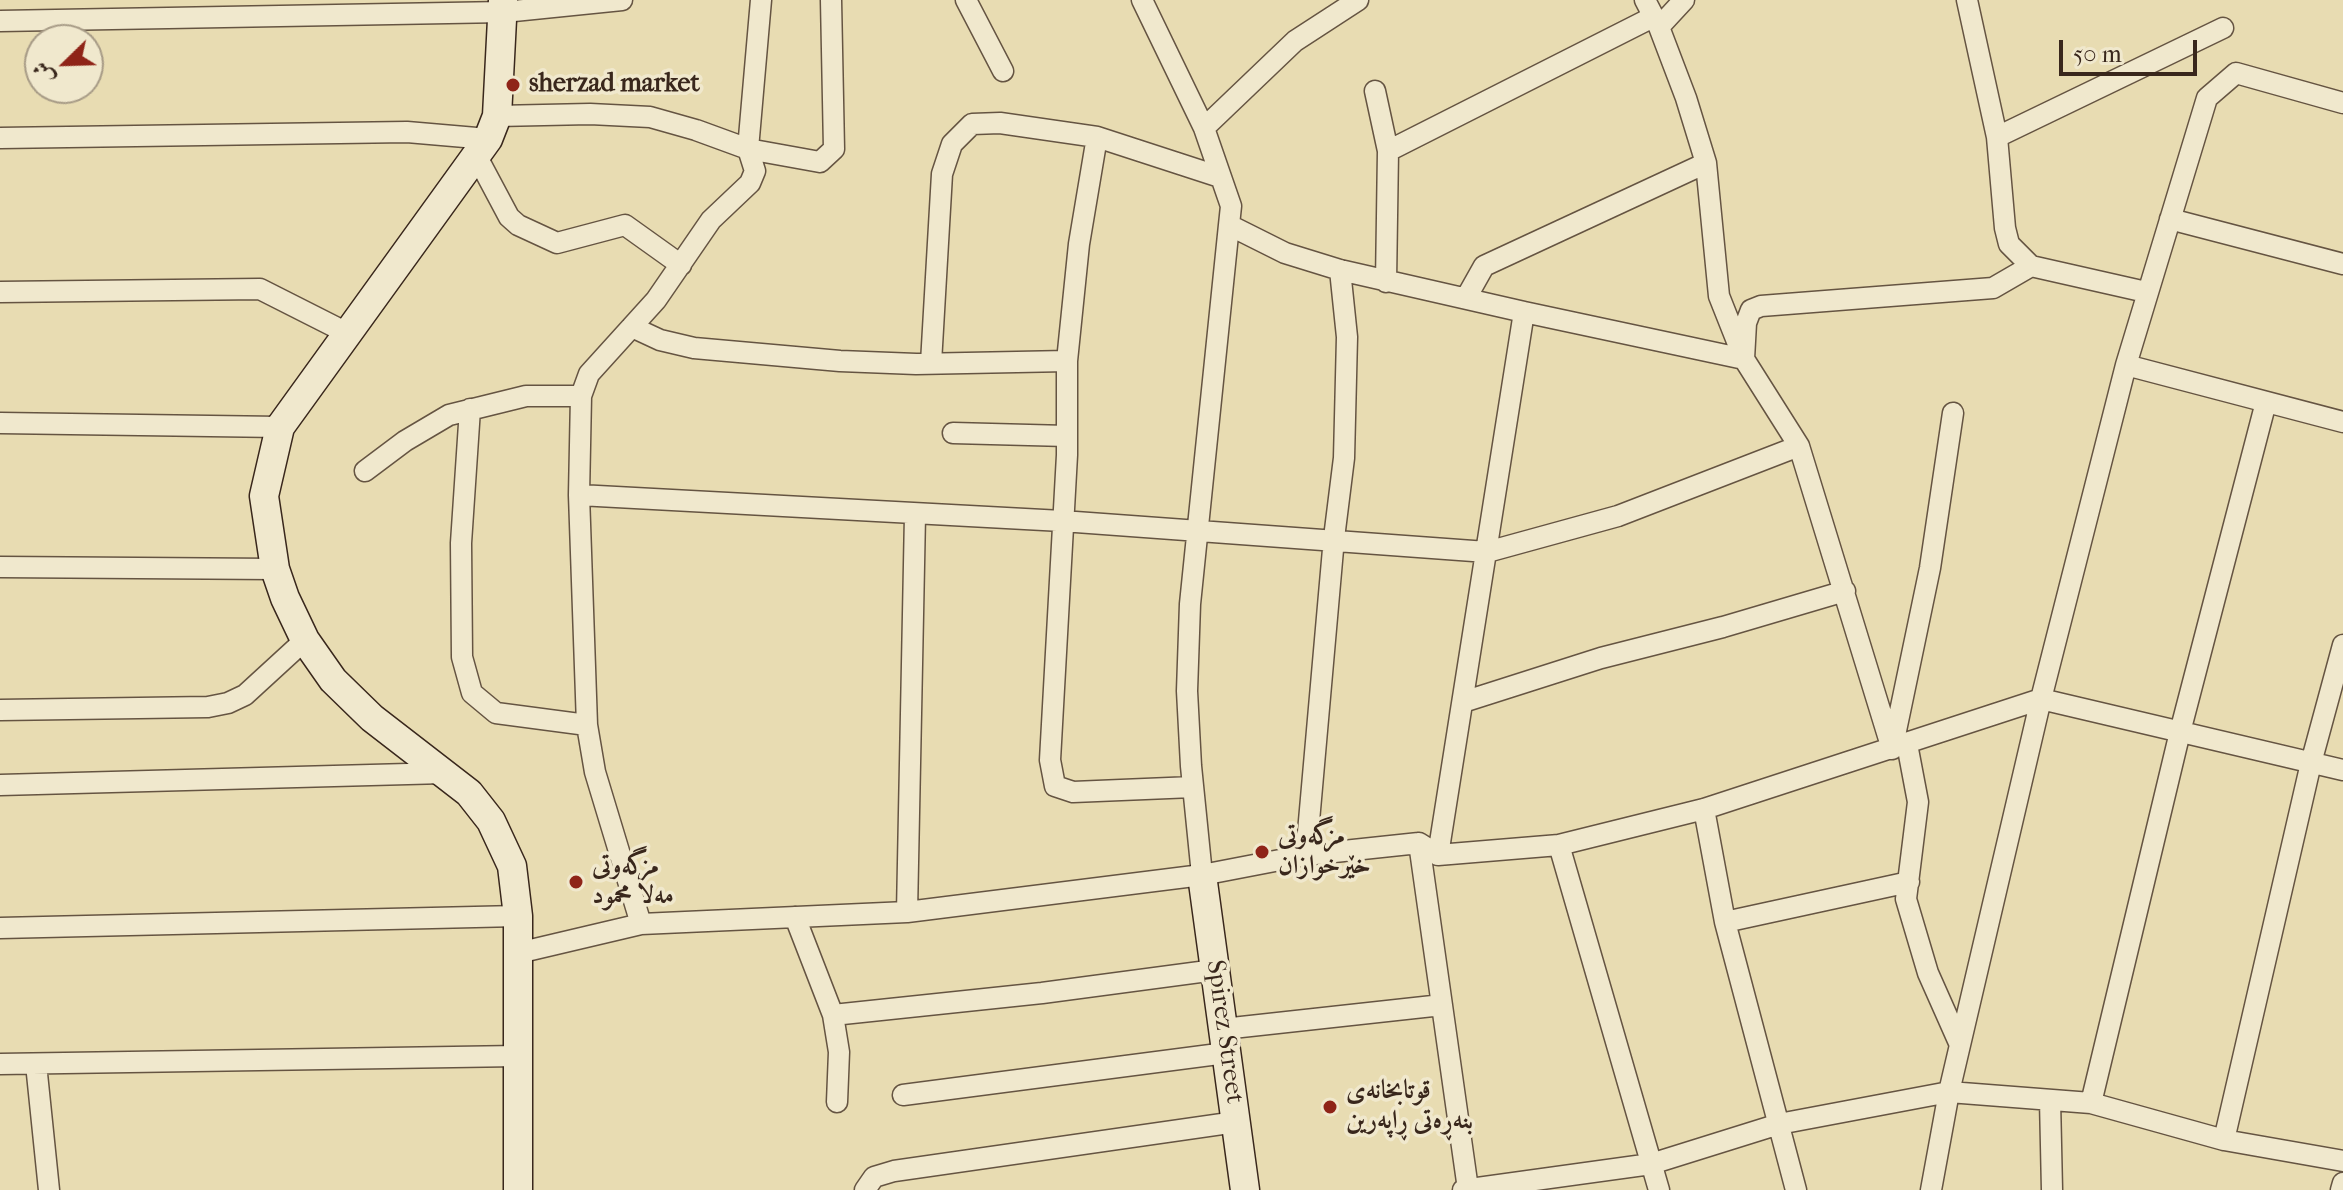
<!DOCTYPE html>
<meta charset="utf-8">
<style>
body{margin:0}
#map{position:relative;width:2343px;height:1190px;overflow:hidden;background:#e8dcb2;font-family:"IM FELL French Canon",Amiri,serif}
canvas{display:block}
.north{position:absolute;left:24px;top:24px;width:80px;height:80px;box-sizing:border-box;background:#f0e8cd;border:2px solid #a79b86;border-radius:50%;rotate:247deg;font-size:22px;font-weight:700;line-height:32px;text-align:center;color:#39271c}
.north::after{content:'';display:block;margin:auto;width:28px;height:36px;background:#8f2418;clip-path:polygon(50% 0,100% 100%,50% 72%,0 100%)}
.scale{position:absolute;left:2059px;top:40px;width:138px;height:36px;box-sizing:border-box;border:4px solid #39271c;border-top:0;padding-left:10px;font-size:24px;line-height:28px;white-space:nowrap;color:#39271c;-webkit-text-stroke:6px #f0e8cd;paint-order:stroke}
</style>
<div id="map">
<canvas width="2343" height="1190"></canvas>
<div class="north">ش</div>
<div class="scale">50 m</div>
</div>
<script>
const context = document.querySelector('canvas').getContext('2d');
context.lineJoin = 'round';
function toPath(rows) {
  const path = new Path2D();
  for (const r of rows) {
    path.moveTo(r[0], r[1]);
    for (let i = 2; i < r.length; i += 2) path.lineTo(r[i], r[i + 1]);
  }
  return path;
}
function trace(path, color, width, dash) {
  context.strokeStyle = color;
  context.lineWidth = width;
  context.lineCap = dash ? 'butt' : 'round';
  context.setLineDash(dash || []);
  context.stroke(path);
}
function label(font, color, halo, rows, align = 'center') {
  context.font = font + ' "IM FELL French Canon",Amiri,serif';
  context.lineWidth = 7;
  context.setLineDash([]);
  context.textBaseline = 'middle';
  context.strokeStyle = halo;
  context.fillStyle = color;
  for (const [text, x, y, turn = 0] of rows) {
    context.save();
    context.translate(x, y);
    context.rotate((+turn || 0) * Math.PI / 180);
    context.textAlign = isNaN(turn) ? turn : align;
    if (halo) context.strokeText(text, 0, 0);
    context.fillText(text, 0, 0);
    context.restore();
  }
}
const street = toPath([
 [966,0,1003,71],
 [1142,0,1204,128,1231,206,1229,225,1285,253,1340,270,1524,312,1438,855],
 [1645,0,1659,27,1686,98,1706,163,1719,296,1744,359,1799,446,1892,749],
 [1967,0,1997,137,2005,228,2009,244,2031,266,2146,292],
 [0,21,504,12,622,0],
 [1659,27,1684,0],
 [1375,91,1388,151,1386,282],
 [497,116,590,114,650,117,696,130,748,149,820,162,834,149,831,0],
 [1204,128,1295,41,1358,0],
 [1097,137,1079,244,1067,361,1067,455,1050,760,1055,786,1073,792,1193,787],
 [1997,137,2223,28],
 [0,138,407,132,488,139],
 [1388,151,1653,17],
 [476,155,509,217,518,225,557,243,625,225,681,265],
 [2170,219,2343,264],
 [0,292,260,289,347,333],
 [1466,298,1484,266,1706,163],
 [1524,312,1744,359,1746,323,1751,310,1761,306,1993,288,2031,266],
 [632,327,660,340,694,348,840,361,916,364,1067,361],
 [931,363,942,174,952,144,972,124,1000,123,1097,137,1220,177],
 [2126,365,2343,422],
 [470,409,461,543,462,657,472,693,496,713,587,725],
 [0,423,280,427],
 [953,433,1067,436],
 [365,471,405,441,449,415,526,396,581,396],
 [579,495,1062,521,1487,552,1618,516,1799,446],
 [0,567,275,569],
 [1463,702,1601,658,1723,627,1845,591],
 [0,710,208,707,228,703,245,695,305,640],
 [1907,744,1918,802,1906,899,1928,973,1960,1045],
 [1893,745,1930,568,1953,413],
 [0,785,445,773],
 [1704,809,1725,922,1796,1190],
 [1419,843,1468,1189],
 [1559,845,1659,1190],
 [1306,855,1334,538,1344,458,1347,337,1340,270],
 [1202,875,1191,766,1187,691,1190,604,1229,225],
 [907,912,915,515],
 [795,917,833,1015,839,1052,837,1102],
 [1725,922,1909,882],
 [641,924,595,772,587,725,579,495,581,396,589,374,656,300,711,220,750,183,755,171,748,149,761,0],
 [0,928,518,916],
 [518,953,641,924,907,912,1202,875,1306,855,1419,843,1438,855,1559,845,1704,809,2041,699,2343,770],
 [833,1015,1042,993,1215,970],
 [1223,1029,1442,1005],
 [0,1064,518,1056],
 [36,1064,49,1190],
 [903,1095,1226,1053],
 [2050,1100,2052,1190],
 [2091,1103,2180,732,2266,402],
 [2224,1140,2311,763,2343,645],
 [865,1190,874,1177,894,1171,1236,1122],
 [1463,1190,1651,1164,1779,1124,1949,1092,2091,1103,2224,1140,2343,1161],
 [1931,1190,1949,1092,2041,699,2126,365,2207,98,2236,73,2343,103],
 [2341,1190,2343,1183]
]);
const secondary = toPath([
 [503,0,497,116,488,139,280,427,264,496,275,569,285,598,305,640,333,680,372,718,469,793,491,821,512,866,518,916,518,1190],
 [1202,875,1245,1190]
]);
trace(street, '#655442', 23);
trace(secondary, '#39271c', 31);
trace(street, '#f0e8cd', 20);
trace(secondary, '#f0e8cd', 28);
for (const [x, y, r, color] of [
 [513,85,8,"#8f2418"],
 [1262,852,8,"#8f2418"],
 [576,882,8,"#8f2418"],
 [1330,1107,8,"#8f2418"]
]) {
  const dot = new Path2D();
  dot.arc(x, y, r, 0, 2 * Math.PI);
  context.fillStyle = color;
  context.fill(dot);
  trace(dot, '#f0e8cd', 3);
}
label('bold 26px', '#39271c', '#f0e8cd', [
 ["sherzad market",529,85],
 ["مزگەوتی",1278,837],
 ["خێرخوازان",1278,867],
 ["مزگه‌وتی",592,867],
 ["مه‌لا محمود",592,897],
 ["قوتابخانەی",1346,1092],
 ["بنەڕەتی ڕاپەرین",1346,1122]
], 'left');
label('26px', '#39271c', '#f0e8cd', [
 ["Spirez Street",1224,1032,82]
]);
</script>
